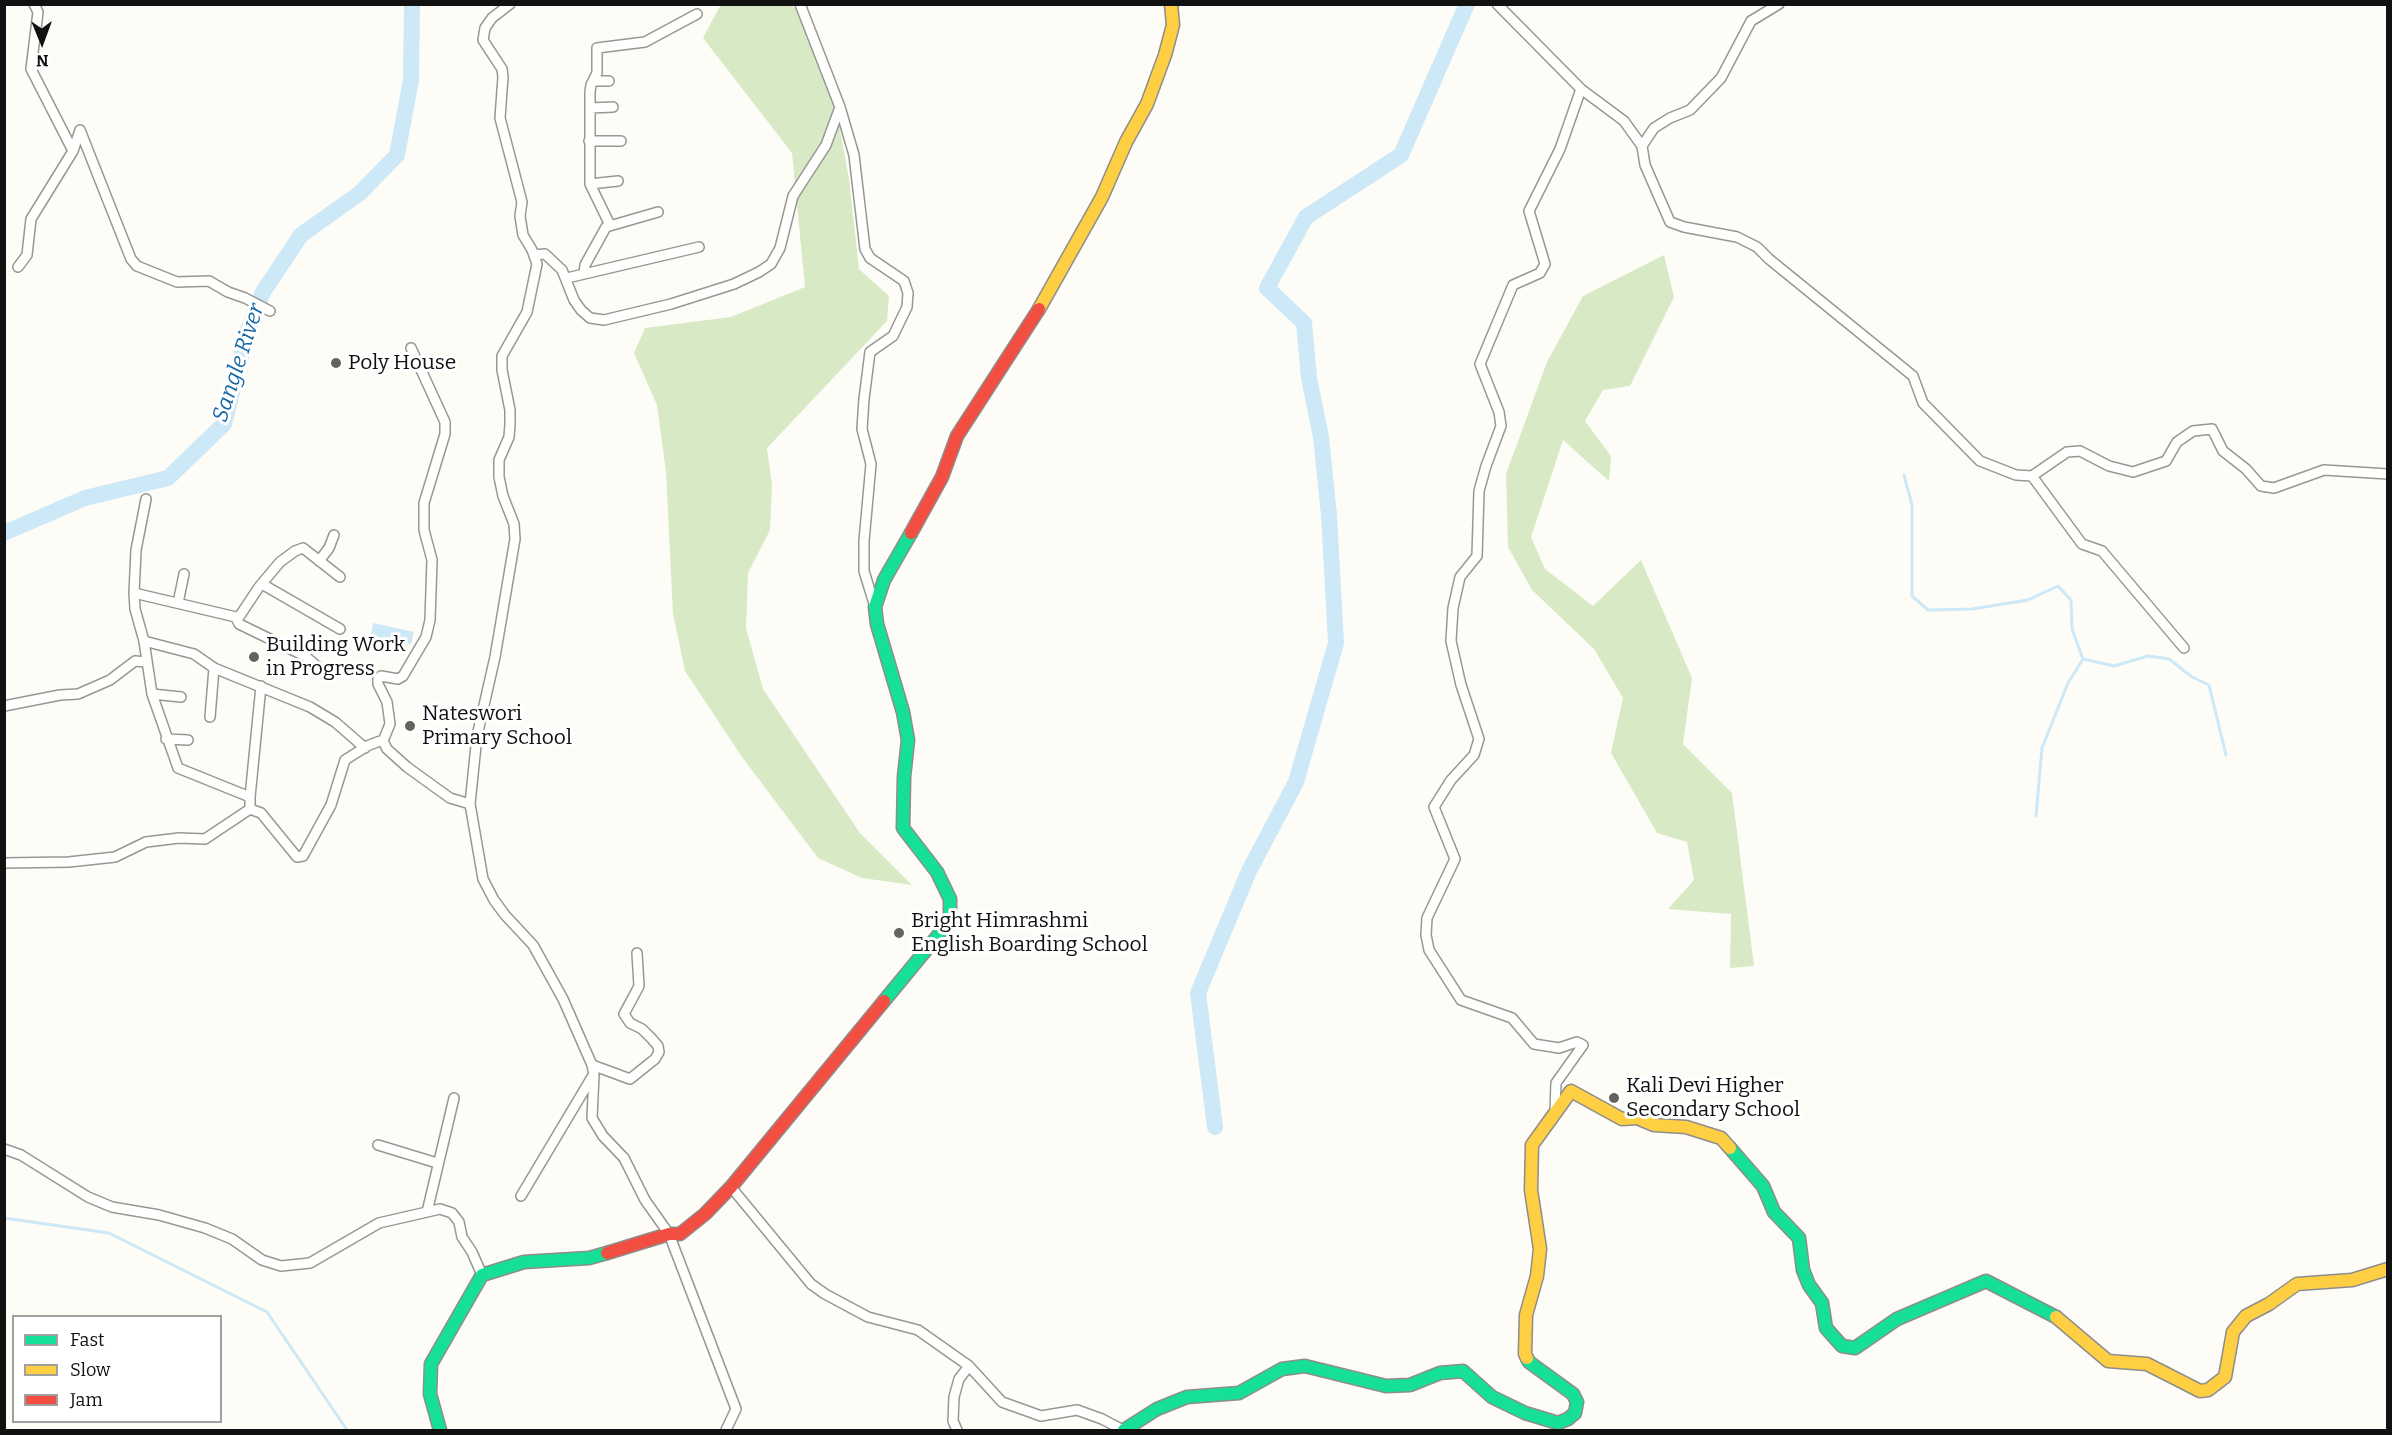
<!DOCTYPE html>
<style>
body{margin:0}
#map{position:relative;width:2392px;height:1435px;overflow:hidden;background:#fdfcf7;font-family:Bitter,serif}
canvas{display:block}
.frame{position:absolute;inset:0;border:6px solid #111;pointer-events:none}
.legend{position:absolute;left:12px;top:1315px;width:210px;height:108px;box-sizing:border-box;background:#fff;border:2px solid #a0a0a0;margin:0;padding:8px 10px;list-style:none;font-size:18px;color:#111}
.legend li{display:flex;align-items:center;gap:12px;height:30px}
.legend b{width:30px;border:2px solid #a0a0a0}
.north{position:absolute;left:12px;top:12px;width:60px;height:60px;-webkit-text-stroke:4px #fff;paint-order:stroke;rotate:179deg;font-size:16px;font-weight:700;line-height:24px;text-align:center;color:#111}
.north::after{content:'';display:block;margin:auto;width:21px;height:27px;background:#111;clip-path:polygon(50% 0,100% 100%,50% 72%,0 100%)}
</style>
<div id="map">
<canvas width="2392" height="1435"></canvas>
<div class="frame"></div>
<ul class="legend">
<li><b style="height:8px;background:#16e098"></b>Fast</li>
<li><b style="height:8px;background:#ffcf43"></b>Slow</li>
<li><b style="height:8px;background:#f24e42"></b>Jam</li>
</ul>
<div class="north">N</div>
</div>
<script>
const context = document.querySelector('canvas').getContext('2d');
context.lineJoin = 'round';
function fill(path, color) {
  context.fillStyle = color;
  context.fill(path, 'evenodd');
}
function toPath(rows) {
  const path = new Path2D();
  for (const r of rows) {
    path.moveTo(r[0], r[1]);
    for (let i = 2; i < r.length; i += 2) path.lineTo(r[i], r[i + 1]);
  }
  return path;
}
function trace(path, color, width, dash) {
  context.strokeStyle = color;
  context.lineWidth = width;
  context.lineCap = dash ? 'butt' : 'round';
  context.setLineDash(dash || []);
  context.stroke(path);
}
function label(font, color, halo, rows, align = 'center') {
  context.font = font + ' Bitter,serif';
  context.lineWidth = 6;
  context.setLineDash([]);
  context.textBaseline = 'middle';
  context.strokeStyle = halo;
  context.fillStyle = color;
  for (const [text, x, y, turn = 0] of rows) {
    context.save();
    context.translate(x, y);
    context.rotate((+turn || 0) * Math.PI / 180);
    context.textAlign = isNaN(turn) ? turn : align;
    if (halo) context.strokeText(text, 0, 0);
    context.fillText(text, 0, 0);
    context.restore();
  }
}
fill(toPath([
 [725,4,791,5,800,12,832,87,849,179,859,269,889,296,887,321,767,448,772,485,770,530,748,573,746,628,763,689,860,833,912,885,862,878,818,858,742,757,685,671,673,614,666,472,657,405,634,353,645,328,731,317,805,287,792,153,703,38,720,6],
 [1664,255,1674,297,1630,386,1603,390,1585,421,1611,456,1609,481,1563,440,1531,537,1545,569,1593,606,1641,560,1692,678,1683,744,1732,793,1754,966,1730,968,1731,914,1668,909,1694,880,1687,842,1657,833,1611,753,1623,698,1594,649,1532,590,1508,547,1506,474,1547,362,1583,296]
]), '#d8eac5');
fill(toPath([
 [373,623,414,632,411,644,371,636]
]), '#cde8f7');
trace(toPath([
 [1904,475,1912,505,1912,596,1928,610,1972,609,2028,600,2058,586,2071,600,2072,629,2083,659,2114,666,2148,656,2169,659,2192,677,2209,685,2226,755],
 [2036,816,2042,748,2068,683,2083,659],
 [4,1218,109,1233,267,1312,347,1430]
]), '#cde8f7', 3);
trace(toPath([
 [4,533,85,498,168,478,224,424,247,333,263,292,301,235,360,193,397,155,411,80,412,4],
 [1215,1127,1198,993,1249,871,1296,782,1336,643,1329,515,1321,437,1309,378,1304,323,1267,288,1306,217,1401,155,1467,4]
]), '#cde8f7', 16);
const street = toPath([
 [34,4,38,12,31,69,73,151,80,130,131,259,137,266,177,282,209,281,228,292,245,298,270,311],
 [510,4,492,18,485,28,483,40,502,69,503,77,500,118,522,202,520,216,523,235,532,250,537,264,527,312,502,356,502,370,510,410,510,424,509,437,499,460,499,477,503,496,514,524,515,539,495,657,477,736,470,804,483,879,494,900,505,915,533,945,563,999,592,1065,594,1075,592,1118,603,1136,624,1158,645,1200,669,1234,736,1409,726,1430],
 [800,4,840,107,854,155,865,249,870,258,904,281,908,293,907,307,893,336,870,352,864,399,862,429,871,464,864,541,864,571,875,607],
 [1497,4,1581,89,1560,149,1529,211,1545,264,1540,273,1513,285,1480,364,1499,412,1501,426,1486,466,1479,491,1477,556,1460,577,1453,608,1451,641,1461,685,1479,739,1474,755,1451,780,1434,807,1455,859,1427,918,1426,935,1429,950,1461,1000,1512,1018,1534,1044,1559,1048,1577,1042,1583,1045,1556,1083,1555,1111],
 [593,81,609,81],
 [1581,89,1624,121,1642,146,1645,165,1670,222,1684,227,1737,237,1757,247,1769,259,1913,376,1923,403,1980,461,2016,475,2032,476,2067,452,2080,451,2109,466,2133,472,2166,461,2177,442,2193,431,2212,429,2223,451,2246,469,2261,486,2274,488,2324,470,2388,474],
 [590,108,613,107],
 [589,141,621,141],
 [1642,146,1654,128,1670,118,1690,110,1721,78,1751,21,1779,4],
 [590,184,590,92,591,85,597,73,597,48,645,42,697,14],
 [610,225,590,184,618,181],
 [534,255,545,254,562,270,574,300,581,310,590,318,604,320,671,304,734,284,759,272,771,264,780,248,793,196,826,145,840,107],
 [18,267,27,255,31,219,73,151],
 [584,274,585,265,606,227,658,212],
 [567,278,699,247],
 [2032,476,2082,544,2102,551,2184,648],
 [319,561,329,548,334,535],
 [262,584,340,629],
 [134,593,136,550,146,499],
 [178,603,184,574],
 [237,620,259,587,280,562,295,551,303,548,340,577],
 [144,641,152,694,178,768,250,797,250,809],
 [327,675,305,656,239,624,236,617,134,593,135,609,144,641,194,654,214,668,310,707,335,722,365,748],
 [152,694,181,697],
 [4,706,60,695,78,694,110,680,135,661,146,662],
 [210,717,214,668],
 [166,739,188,740],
 [383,741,390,724,387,702,378,684,378,679,381,676,398,679,403,676,426,637,430,620,432,560,424,530,424,503,445,434,445,422,411,348],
 [250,797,261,686],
 [4,863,69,862,115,857,146,842,179,838,205,839,250,809,261,813,297,857,303,856,331,805,345,760,367,746,380,741,383,741,387,749,407,767,450,798,470,804],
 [592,1065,630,1079,655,1059,659,1052,658,1046,652,1039,642,1029,630,1023,624,1014,639,986,637,953],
 [378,1145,437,1163],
 [4,1149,21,1155,88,1197,112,1207,159,1215,205,1228,232,1239,262,1260,281,1266,310,1263,379,1223,440,1209,452,1213,459,1222,462,1237,472,1252,482,1275],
 [731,1187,811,1284,825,1294,868,1317,918,1330,969,1366,1002,1402,1041,1416,1077,1410,1102,1419,1123,1430],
 [521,1196,592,1077],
 [427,1212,454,1098],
 [957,1430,953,1421,954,1397,959,1379,969,1366]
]);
const fast = toPath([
 [884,1001,950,921,950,899,937,872,903,828,904,777,908,740,903,712,877,624,875,607,884,580,911,533],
 [1730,1148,1763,1186,1774,1212,1799,1238,1803,1270,1809,1285,1822,1303,1826,1328,1842,1346,1855,1348,1897,1319,1986,1281,2056,1317],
 [440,1430,430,1394,431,1364,482,1275,524,1262,589,1258,607,1253],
 [1124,1430,1157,1409,1187,1397,1239,1393,1282,1369,1305,1366,1386,1386,1410,1385,1440,1373,1463,1371,1492,1397,1525,1413,1558,1423,1568,1419,1575,1413,1577,1402,1573,1394,1529,1362,1527,1358]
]);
const slow = toPath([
 [1039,309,1102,197,1126,142,1147,104,1165,55,1173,25,1171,4],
 [2056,1317,2108,1361,2147,1364,2200,1391,2208,1390,2225,1377,2233,1332,2246,1316,2269,1304,2297,1284,2352,1280,2388,1269],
 [1527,1358,1525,1354,1526,1315,1537,1276,1540,1249,1531,1190,1532,1145,1571,1091,1622,1119,1637,1118,1654,1125,1686,1127,1721,1138,1730,1148]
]);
const jam = toPath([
 [911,533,942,477,957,436,1039,309],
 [607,1253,669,1234,680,1234,705,1214,731,1187,884,1001]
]);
trace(street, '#979795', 12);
trace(fast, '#8e8d8b', 15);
trace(slow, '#8e8d8b', 15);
trace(jam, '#8e8d8b', 15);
trace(street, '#fffffe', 9);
trace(fast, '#16e098', 12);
trace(slow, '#ffcf43', 12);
trace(jam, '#f24e42', 12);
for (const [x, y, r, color] of [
 [336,363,6,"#646362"],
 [254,657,6,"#646362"],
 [410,726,6,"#646362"],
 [899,933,6,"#646362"],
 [1614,1098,6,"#646362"]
]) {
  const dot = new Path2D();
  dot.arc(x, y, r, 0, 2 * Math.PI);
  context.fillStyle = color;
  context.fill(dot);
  trace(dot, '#fff', 2);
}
label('21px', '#111', '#fff', [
 ["Poly House",348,363],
 ["Building Work",266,645],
 ["in Progress",266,669],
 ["Nateswori",422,714],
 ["Primary School",422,738],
 ["Bright Himrashmi",911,921],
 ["English Boarding School",911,945],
 ["Kali Devi Higher",1626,1086],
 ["Secondary School",1626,1110]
], 'left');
label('italic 22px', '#1768a6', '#fff', [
 ["Sangle River",239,363,-72]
]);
</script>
